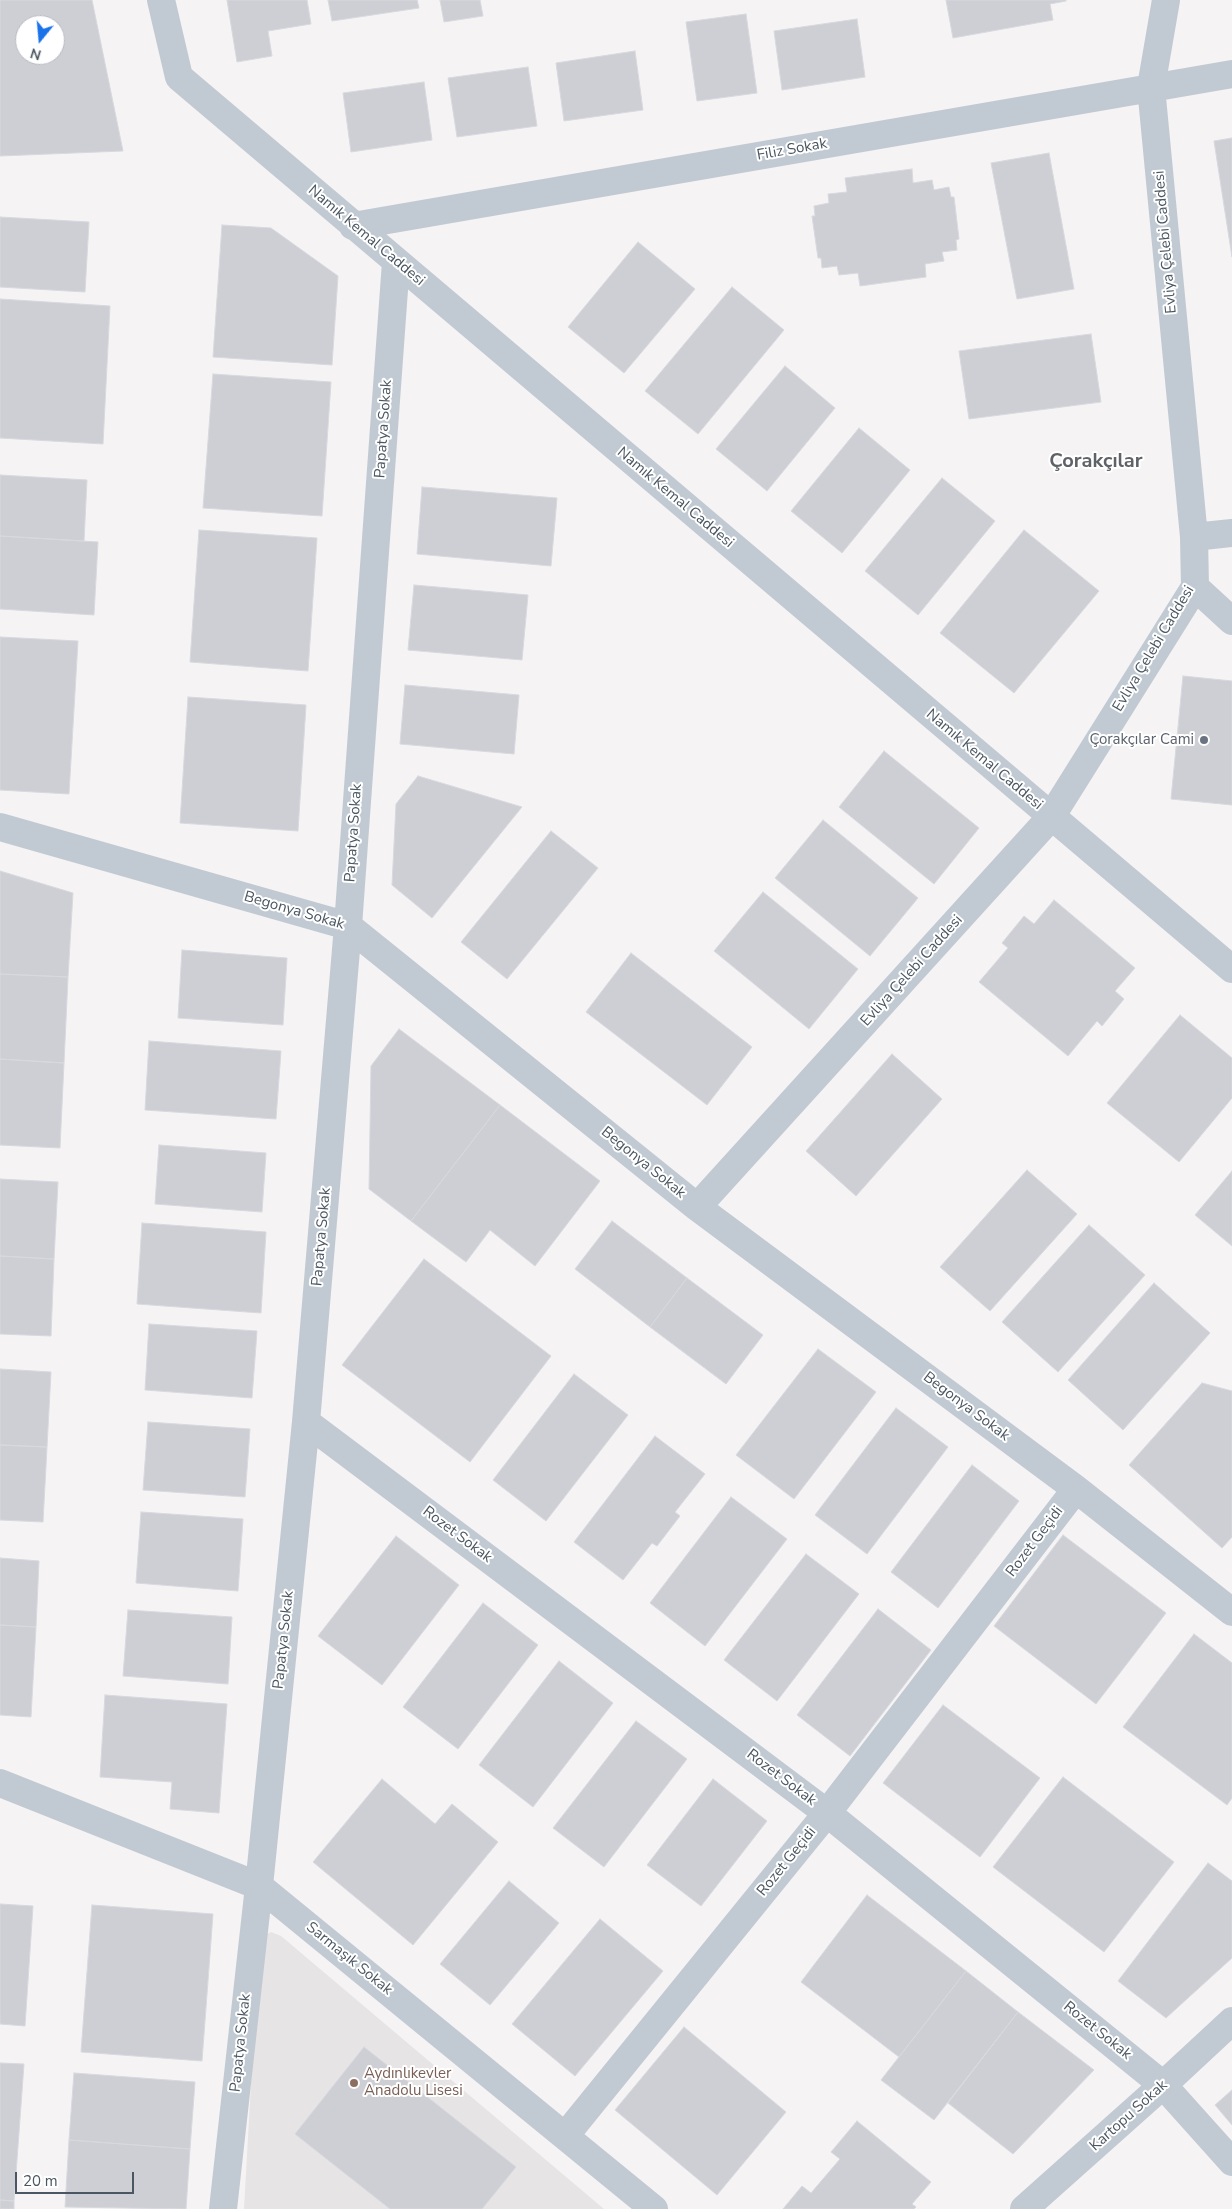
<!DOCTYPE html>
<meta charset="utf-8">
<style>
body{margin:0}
#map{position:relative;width:1232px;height:2209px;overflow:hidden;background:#f5f3f3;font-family:"Nunito Sans",sans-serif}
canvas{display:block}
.north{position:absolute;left:15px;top:15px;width:50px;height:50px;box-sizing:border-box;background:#fff;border:1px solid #b7bbc0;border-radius:50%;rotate:197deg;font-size:14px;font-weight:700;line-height:20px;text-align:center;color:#4a5661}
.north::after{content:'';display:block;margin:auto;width:18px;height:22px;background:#1a73e8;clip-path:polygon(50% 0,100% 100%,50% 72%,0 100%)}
.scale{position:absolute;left:15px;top:2172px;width:119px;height:22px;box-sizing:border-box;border:2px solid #4a5661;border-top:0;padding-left:6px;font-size:15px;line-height:18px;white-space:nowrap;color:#4a5661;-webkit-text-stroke:4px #fff;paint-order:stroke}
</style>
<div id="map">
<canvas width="1232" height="2209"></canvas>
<div class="north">N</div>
<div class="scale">20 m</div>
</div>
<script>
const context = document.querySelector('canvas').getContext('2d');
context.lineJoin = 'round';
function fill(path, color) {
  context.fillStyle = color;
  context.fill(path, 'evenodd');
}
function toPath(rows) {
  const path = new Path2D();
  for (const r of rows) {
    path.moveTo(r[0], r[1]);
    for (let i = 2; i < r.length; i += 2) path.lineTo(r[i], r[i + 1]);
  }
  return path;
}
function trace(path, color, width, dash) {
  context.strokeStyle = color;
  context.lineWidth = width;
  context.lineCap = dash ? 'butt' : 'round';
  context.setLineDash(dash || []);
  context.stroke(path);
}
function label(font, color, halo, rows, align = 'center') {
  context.font = font + ' "Nunito Sans",sans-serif';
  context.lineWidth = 4;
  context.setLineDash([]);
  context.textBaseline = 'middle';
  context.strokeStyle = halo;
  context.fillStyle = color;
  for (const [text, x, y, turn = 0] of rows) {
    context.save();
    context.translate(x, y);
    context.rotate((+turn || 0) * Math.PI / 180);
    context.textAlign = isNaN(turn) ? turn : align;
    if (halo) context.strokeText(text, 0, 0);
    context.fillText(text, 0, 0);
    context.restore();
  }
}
fill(toPath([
 [271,1932,281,1936,604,2209,244,2209,258,1958,263,1936]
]), '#e6e4e5');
const building = toPath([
 [0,0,92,0,123,151,0,156,0,0],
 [25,25,55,25,55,55,25,55,25,25],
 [227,0,307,0,311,24,268,31,272,56,237,62,227,0],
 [328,0,417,0,419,8,332,21,328,0],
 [440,0,480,0,483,16,444,22,440,0],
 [946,0,1066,0,1066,1,1050,4,1053,20,953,38,946,0],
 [746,14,757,93,697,101,686,22,746,14],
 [857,19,865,77,782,90,774,31,857,19],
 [635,51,643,110,564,121,556,63,635,51],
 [528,67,537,126,457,137,448,78,528,67],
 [424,82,432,140,351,152,343,93,424,82],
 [1232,138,1232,257,1214,141,1232,138],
 [1049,153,1074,289,1017,299,991,163,1049,153],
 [912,169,913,183,932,180,934,190,949,187,951,197,954,197,959,239,956,240,957,250,942,252,944,261,925,264,926,277,860,286,858,273,839,275,837,266,822,268,821,258,818,258,812,216,815,216,814,206,829,203,828,194,847,192,845,178,912,169],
 [0,217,89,222,85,292,0,287,0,217],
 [222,225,271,228,338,276,332,365,213,357,222,225],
 [638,242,695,289,624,373,568,327,638,242],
 [732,287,784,330,698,434,645,391,732,287],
 [0,299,110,306,103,444,0,438,0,299],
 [1091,334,1101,402,969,419,959,351,1091,334],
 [785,366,835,408,767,491,716,449,785,366],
 [213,374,331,382,322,516,203,508,213,374],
 [859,428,910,470,842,553,791,511,859,428],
 [0,475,87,480,84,541,0,536,0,475],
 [942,478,995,521,918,615,865,571,942,478],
 [422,487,557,498,551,566,417,554,422,487],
 [199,530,317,538,308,671,190,662,199,530],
 [1024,530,1099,591,1014,693,940,633,1024,530],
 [0,536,98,542,94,615,0,609,0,536],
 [414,585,528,595,522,660,408,650,414,585],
 [0,637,78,641,69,794,0,790,0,637],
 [1183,676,1232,681,1232,805,1171,799,1183,676],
 [405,685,519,695,514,754,400,744,405,685],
 [188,697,306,705,298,831,180,823,188,697],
 [884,751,979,828,934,884,839,807,884,751],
 [418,776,522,807,432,918,392,885,396,804,418,776],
 [823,820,918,898,870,956,775,878,823,820],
 [551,831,598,868,507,979,461,942,551,831],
 [0,871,73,893,68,977,0,974,0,871],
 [763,892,858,969,809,1029,714,951,763,892],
 [1054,900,1135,968,1115,991,1124,999,1102,1026,1097,1021,1068,1056,979,982,1008,948,1002,943,1024,916,1034,924,1054,900],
 [182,950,287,958,283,1025,178,1018,182,950],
 [631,953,752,1047,707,1105,586,1012,631,953],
 [0,974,68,977,64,1063,0,1059,0,974],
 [1180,1015,1232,1058,1232,1098,1179,1162,1107,1103,1180,1015],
 [399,1029,500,1105,411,1221,369,1189,371,1066,399,1029],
 [149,1041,281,1051,276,1119,145,1110,149,1041],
 [892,1054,942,1099,856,1196,806,1151,892,1054],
 [0,1059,64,1063,60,1148,0,1145,0,1059],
 [500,1105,600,1181,535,1266,490,1230,466,1262,411,1221,500,1105],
 [159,1145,266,1153,262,1212,155,1204,159,1145],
 [1027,1170,1077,1214,990,1311,940,1267,1027,1170],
 [1232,1171,1232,1246,1195,1215,1232,1171],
 [0,1179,58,1182,54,1259,0,1256,0,1179],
 [612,1221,687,1278,650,1327,575,1269,612,1221],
 [142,1223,266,1232,261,1313,137,1304,142,1223],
 [1089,1225,1145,1275,1058,1372,1002,1322,1089,1225],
 [0,1256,54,1259,51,1336,0,1334,0,1256],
 [424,1259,551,1356,470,1462,342,1365,424,1259],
 [687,1278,763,1335,726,1384,650,1327,687,1278],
 [1154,1283,1210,1333,1123,1430,1068,1380,1154,1283],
 [149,1324,257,1331,252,1398,145,1390,149,1324],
 [818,1349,876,1392,794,1499,736,1455,818,1349],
 [0,1369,51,1372,47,1447,0,1445,0,1369],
 [574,1374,628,1415,546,1521,493,1480,574,1374],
 [1202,1383,1232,1391,1232,1537,1222,1548,1129,1465,1202,1383],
 [896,1408,948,1447,867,1554,815,1515,896,1408],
 [148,1422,250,1429,245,1497,143,1490,148,1422],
 [655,1436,705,1474,675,1512,680,1516,657,1546,652,1543,623,1580,574,1542,655,1436],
 [0,1445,47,1447,43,1522,0,1520,0,1445],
 [972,1465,1019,1501,938,1608,891,1572,972,1465],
 [731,1497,787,1539,705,1646,650,1603,731,1497],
 [141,1512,243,1519,238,1591,136,1583,141,1512],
 [1063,1535,1166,1613,1096,1704,994,1626,1063,1535],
 [396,1536,459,1585,382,1685,318,1636,396,1536],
 [806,1554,859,1594,777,1701,724,1660,806,1554],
 [0,1558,39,1561,36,1627,0,1625,0,1558],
 [483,1603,538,1645,458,1749,403,1707,483,1603],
 [878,1609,931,1650,850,1756,797,1715,878,1609],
 [128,1610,232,1617,228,1684,123,1676,128,1610],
 [0,1625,36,1627,31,1717,0,1715,0,1625],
 [1194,1634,1232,1663,1232,1798,1227,1805,1123,1727,1194,1634],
 [559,1661,613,1703,533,1807,479,1765,559,1661],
 [105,1695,227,1704,219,1813,170,1809,172,1782,100,1777,105,1695],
 [943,1705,1040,1778,980,1857,883,1783,943,1705],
 [636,1721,687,1759,604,1867,553,1828,636,1721],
 [1063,1777,1174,1862,1104,1952,993,1867,1063,1777],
 [382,1779,435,1824,452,1804,498,1842,413,1945,313,1862,382,1779],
 [713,1779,767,1821,701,1906,647,1865,713,1779],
 [1208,1863,1232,1881,1232,1958,1166,2018,1118,1981,1208,1863],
 [509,1881,559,1923,490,2005,440,1964,509,1881],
 [867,1895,966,1971,899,2057,801,1982,867,1895],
 [0,1904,33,1906,25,2026,0,2024,0,1904],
 [92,1905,213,1914,202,2061,81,2052,92,1905],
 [600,1919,663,1971,575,2076,512,2024,600,1919],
 [966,1971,1018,2012,934,2120,881,2080,966,1971],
 [1018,2012,1094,2070,1013,2154,948,2103,1018,2012],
 [684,2027,786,2112,717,2195,615,2110,684,2027],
 [364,2047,516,2167,482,2209,390,2209,295,2134,364,2047],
 [0,2063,24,2064,14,2201,0,2200,0,2063],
 [74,2073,195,2082,190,2149,69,2140,74,2073],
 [1232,2090,1232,2125,1215,2105,1232,2090],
 [857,2121,931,2182,912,2204,916,2207,914,2209,783,2209,802,2186,811,2193,840,2159,831,2152,857,2121],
 [69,2140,190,2149,186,2209,65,2207,69,2140],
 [0,2200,14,2201,14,2209,0,2209,0,2200]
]);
fill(building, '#cdcfd5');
trace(building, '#d7d9de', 1);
trace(toPath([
 [161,0,179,77,1232,969],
 [353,226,1232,74],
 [1194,537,1232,533],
 [1195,587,1232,621],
 [0,827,348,926,697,1207,1076,1489,1232,1612],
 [697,1207,1051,817,1195,587,1194,537,1151,87,1166,0],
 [306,1422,827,1813,1163,2085,1232,2162],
 [0,1783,259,1886,654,2209],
 [565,2136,827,1813,1076,1489],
 [223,2209,259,1886,306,1422,348,926,396,262],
 [1024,2209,1163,2085,1232,2021]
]), '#c1cad2', 28);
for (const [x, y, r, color] of [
 [1204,740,5,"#6b7280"],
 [354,2083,5,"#8d6e63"]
]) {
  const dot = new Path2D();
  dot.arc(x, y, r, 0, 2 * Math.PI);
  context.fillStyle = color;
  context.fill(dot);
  trace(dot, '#fff', 2);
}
label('15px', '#4a5661', '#fff', [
 ["Filiz Sokak",792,150,-10],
 ["Namık Kemal Caddesi",366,236,40],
 ["Evliya Çelebi Caddesi",1166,242,-95],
 ["Papatya Sokak",384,429,-86],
 ["Namık Kemal Caddesi",675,498,40],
 ["Evliya Çelebi Caddesi",1154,649,-59],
 ["Namık Kemal Caddesi",984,760,40],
 ["Papatya Sokak",354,833,-86],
 ["Begonya Sokak",294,911,16],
 ["Evliya Çelebi Caddesi",912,971,-48],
 ["Begonya Sokak",643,1163,39],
 ["Papatya Sokak",322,1237,-85],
 ["Begonya Sokak",966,1407,37],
 ["Rozet Sokak",457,1535,37],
 ["Rozet Geçidi",1035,1542,-53],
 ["Papatya Sokak",284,1640,-84],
 ["Rozet Sokak",781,1778,37],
 ["Rozet Geçidi",787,1862,-51],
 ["Sarmaşık Sokak",349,1959,39],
 ["Rozet Sokak",1097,2031,39],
 ["Papatya Sokak",241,2043,-84],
 ["Kartopu Sokak",1129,2116,-42]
]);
label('15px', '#5b616d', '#fff', [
 ["Çorakçılar Cami",1194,740]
], 'right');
label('15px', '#785e54', '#fff', [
 ["Aydınlıkevler",364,2074],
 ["Anadolu Lisesi",364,2091]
], 'left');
label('bold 20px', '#5f6368', '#fff', [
 ["Çorakçılar",1096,462]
]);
</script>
